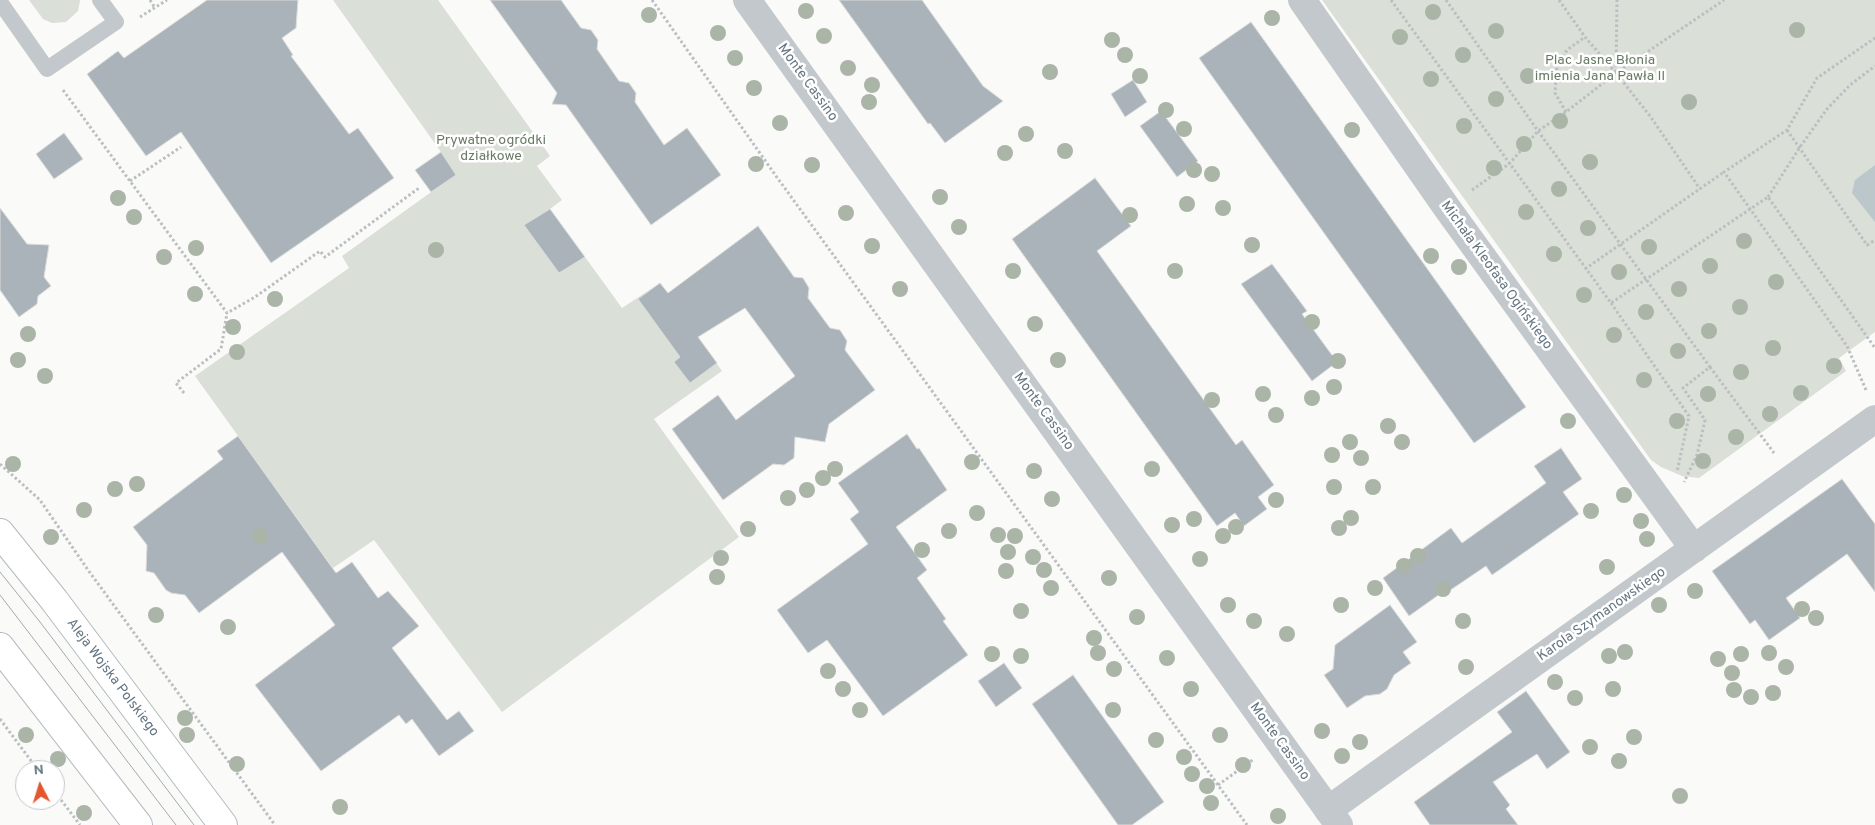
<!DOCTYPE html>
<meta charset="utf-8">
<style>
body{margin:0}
#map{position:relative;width:1875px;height:825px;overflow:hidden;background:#fafaf8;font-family:Overpass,sans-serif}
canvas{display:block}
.north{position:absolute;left:15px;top:760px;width:50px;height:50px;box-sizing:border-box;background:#fff;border:1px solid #c1c8cd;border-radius:50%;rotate:355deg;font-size:14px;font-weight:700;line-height:20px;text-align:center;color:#657683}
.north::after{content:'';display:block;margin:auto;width:18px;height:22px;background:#e4572e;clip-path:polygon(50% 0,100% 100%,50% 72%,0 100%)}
</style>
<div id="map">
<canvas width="1875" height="825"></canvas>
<div class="north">N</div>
</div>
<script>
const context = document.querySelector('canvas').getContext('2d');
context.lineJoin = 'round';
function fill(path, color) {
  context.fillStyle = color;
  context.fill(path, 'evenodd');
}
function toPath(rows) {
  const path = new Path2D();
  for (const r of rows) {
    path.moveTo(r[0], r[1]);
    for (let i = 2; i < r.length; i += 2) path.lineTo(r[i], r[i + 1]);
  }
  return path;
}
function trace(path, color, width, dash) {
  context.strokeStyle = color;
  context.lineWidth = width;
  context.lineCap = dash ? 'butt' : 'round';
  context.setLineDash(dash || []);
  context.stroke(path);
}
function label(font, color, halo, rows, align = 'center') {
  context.font = font + ' Overpass,sans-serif';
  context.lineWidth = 5;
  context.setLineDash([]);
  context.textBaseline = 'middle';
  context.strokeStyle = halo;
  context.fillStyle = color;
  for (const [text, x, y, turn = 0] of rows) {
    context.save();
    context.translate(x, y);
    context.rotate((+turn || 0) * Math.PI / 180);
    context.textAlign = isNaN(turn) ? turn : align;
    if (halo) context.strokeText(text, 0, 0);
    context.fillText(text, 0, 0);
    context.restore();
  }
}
fill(toPath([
 [29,0,80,0,80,1,78,11,66,22,52,23,43,19],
 [333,0,438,0,550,156,537,166,562,200,550,209,559,273,585,257,622,308,660,283,722,371,654,419,739,537,502,712,374,540,333,568,195,376,349,268,342,256,455,175,441,152],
 [1322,0,1875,0,1875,332,1839,358,1846,371,1699,478,1682,476,1661,467,1651,460]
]), '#dadfd7');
fill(toPath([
 [1875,165,1875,222,1852,193,1855,180]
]), '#bbc7cb');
const building = toPath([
 [207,0,298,0,296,28,282,38,293,55,291,56,349,134,358,128,394,178,271,263,181,132,146,156,87,74,118,51,124,58,207,0],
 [490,0,561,0,581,28,591,30,598,40,597,49,619,81,629,83,636,93,635,102,664,145,687,128,721,175,651,225,566,105,552,104,557,93,490,0],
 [839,0,922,0,983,86,1003,101,945,143,930,123,928,124,839,0],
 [1251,22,1526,407,1474,443,1199,58,1251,22],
 [1133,80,1147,102,1125,117,1111,94,1133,80],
 [1161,111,1198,161,1177,177,1140,126,1161,111],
 [64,133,83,159,54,179,36,154,64,133],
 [441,152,456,175,431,192,415,170,441,152],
 [1095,178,1131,226,1097,251,1236,445,1242,440,1274,485,1258,497,1267,509,1244,526,1235,513,1217,526,1012,239,1095,178],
 [0,208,27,244,49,245,44,277,51,286,38,296,37,304,19,317,0,290,0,208],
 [550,209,585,257,559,273,524,225,550,209],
 [758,226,794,277,803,278,809,288,808,298,830,328,840,330,847,341,845,350,875,390,829,424,825,442,795,437,794,458,784,465,773,464,723,500,672,429,718,395,736,420,795,376,745,308,698,337,717,363,690,383,674,362,680,357,638,299,660,283,668,293,758,226],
 [1272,264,1307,311,1302,314,1337,362,1312,381,1241,284,1272,264],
 [907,434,917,449,919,448,947,490,896,527,927,570,917,578,946,619,943,621,968,655,883,716,827,640,808,653,777,610,868,544,850,519,859,512,838,483,907,434],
 [238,436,336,573,352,562,378,598,388,591,419,626,392,648,447,720,459,711,474,731,439,756,412,719,406,724,399,715,321,771,255,685,335,625,282,552,199,613,185,595,171,593,166,590,154,573,146,571,147,545,133,527,223,459,217,451,238,436],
 [1561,448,1582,479,1563,492,1579,514,1492,575,1486,566,1449,591,1447,589,1409,616,1383,578,1451,528,1462,543,1546,483,1534,466,1561,448],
 [1842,479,1875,524,1875,592,1847,554,1786,598,1800,618,1769,640,1755,620,1750,624,1712,571,1842,479],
 [1390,605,1417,642,1403,652,1411,663,1394,675,1387,689,1380,694,1365,696,1347,708,1324,675,1333,669,1335,645,1390,605],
 [1004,663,1022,688,996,707,978,681,1004,663],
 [1073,675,1164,802,1132,825,1118,825,1032,704,1073,675],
 [1526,691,1570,752,1547,769,1537,754,1493,782,1510,805,1506,809,1518,825,1430,825,1414,802,1512,732,1497,712,1526,691]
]);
fill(building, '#aab3b9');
trace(building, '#dcdcda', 1);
const secondary = toPath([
 [0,533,54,600,223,825],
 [0,647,138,825]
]);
trace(secondary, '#b3babf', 30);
trace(toPath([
 [150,0,155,8],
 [652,0,776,176,1247,825],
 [1391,0,1611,303,1768,197,1875,348],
 [1446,0,1538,131,1710,367,1683,388,1705,420,1697,455,1684,482],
 [1559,0,1585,37,1616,73,1650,116,1700,189],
 [140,17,167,0],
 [1616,72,1617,0],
 [63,90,227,313,255,297,320,251,325,257,419,188],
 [1566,112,1555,93,1557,66,1567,50,1585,37],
 [1787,130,1867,245,1875,240],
 [130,181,181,147],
 [1472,190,1509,164,1538,131,1566,112,1616,73,1724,0],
 [1768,197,1800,147,1827,109,1850,85,1875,66],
 [1585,269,1724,172],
 [1611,303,1689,416,1677,472],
 [1710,367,1774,453],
 [1866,390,1847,346,1724,172,1787,130,1817,78,1875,38],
 [184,393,176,383,221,349,227,313],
 [0,464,40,500,88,570,275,825],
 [0,719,38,770],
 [1218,785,1254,759],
 [55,792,80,825]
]), '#bbbfc2', 3, [2.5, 2.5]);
trace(toPath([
 [0,2,47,69,116,22,100,0]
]), '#c3c8cc', 16);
trace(toPath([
 [1302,0,1447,208,1694,549],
 [1328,810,1875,419]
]), '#c3c8cc', 28);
trace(toPath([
 [747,0,1339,825]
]), '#c3c8cc', 28);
trace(secondary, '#fff', 28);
trace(toPath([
 [0,572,40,622,194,825],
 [0,595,176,825]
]), '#a2aab0', 1);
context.fillStyle = '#aab4a7';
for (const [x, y] of [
 [806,11],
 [1433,12],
 [649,15],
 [1272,18],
 [1797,30],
 [1496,31],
 [718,33],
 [824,36],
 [1400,37],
 [1112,40],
 [1125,55],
 [1463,55],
 [735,58],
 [848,68],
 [1050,72],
 [1140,76],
 [1528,76],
 [1431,79],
 [872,85],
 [754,88],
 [1496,99],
 [869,102],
 [1689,102],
 [1166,110],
 [1560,121],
 [780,123],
 [1464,126],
 [1184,129],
 [1352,130],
 [1026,134],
 [1524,144],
 [1065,151],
 [1005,153],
 [1590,162],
 [756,164],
 [812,165],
 [1494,168],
 [1194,170],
 [1212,174],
 [1559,189],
 [940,197],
 [118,198],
 [1187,204],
 [1223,208],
 [1526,212],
 [846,213],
 [1130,215],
 [134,217],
 [959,227],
 [1588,228],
 [1744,241],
 [1252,245],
 [872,246],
 [1649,247],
 [196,248],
 [436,250],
 [1554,254],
 [1431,256],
 [164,257],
 [1710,266],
 [1459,267],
 [1013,271],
 [1175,271],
 [1619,272],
 [1776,282],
 [900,289],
 [1679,289],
 [195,294],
 [1584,295],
 [275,299],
 [1740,307],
 [1646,312],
 [1312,322],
 [1035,324],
 [233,327],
 [1709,331],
 [28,334],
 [1614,335],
 [1773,348],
 [1678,351],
 [237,352],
 [18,360],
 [1058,360],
 [1338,361],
 [1834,366],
 [1741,372],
 [45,376],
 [1644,380],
 [1334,387],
 [1801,393],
 [1263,394],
 [1708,394],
 [1312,398],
 [1212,400],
 [1770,414],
 [1276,415],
 [1568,421],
 [1677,421],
 [1388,426],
 [1736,437],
 [1350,442],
 [1402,442],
 [1332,455],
 [1361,458],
 [1703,461],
 [972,462],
 [13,464],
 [835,469],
 [1152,469],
 [1034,471],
 [823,478],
 [137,484],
 [1334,487],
 [1373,487],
 [115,489],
 [807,490],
 [1624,495],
 [788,498],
 [1052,499],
 [1276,500],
 [84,510],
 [1591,511],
 [977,513],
 [1351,518],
 [1194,519],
 [1641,521],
 [1172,525],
 [1236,527],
 [1339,528],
 [748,529],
 [949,531],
 [998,535],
 [260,536],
 [1015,536],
 [1223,536],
 [51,537],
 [1647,539],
 [922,550],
 [1008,552],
 [1418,556],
 [1033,557],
 [721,558],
 [1200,559],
 [1404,566],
 [1607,567],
 [1044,570],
 [1006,571],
 [717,577],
 [1109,578],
 [1051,588],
 [1375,588],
 [1443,589],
 [1695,591],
 [1228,605],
 [1341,605],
 [1659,605],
 [1802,609],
 [1021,611],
 [156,615],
 [1137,617],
 [1816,618],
 [1254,621],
 [1463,621],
 [228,627],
 [1287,634],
 [1094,638],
 [1625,652],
 [1098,653],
 [1769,653],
 [992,654],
 [1741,654],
 [1021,656],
 [1609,656],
 [1167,658],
 [1718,659],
 [1466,667],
 [1786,667],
 [1114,669],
 [828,671],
 [1732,673],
 [1555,682],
 [843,689],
 [1191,689],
 [1613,689],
 [1734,690],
 [1773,693],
 [1751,697],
 [1575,698],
 [860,710],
 [1113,710],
 [185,718],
 [1322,731],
 [26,735],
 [187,735],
 [1220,735],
 [1634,737],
 [1156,740],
 [1360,742],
 [1590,747],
 [1342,756],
 [1184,757],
 [58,759],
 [1619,761],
 [237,764],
 [1243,765],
 [1192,774],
 [1207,786],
 [1680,796],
 [1211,803],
 [340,807],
 [84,813],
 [1278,816]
]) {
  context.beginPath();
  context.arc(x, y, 8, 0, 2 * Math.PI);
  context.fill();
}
label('14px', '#687a64', '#fff', [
 ["Plac Jasne Błonia",1600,61],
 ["imienia Jana Pawła II",1600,77],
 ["Prywatne ogródki",491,141],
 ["działkowe",491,157]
]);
label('14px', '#657683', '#fff', [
 ["Monte Cassino",807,83,54],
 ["Michała Kleofasa Ogińskiego",1496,276,54],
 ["Monte Cassino",1043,412,54],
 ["Karola Szymanowskiego",1602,615,-35],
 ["Aleja Wojska Polskiego",112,678,53],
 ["Monte Cassino",1279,742,54]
]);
</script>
